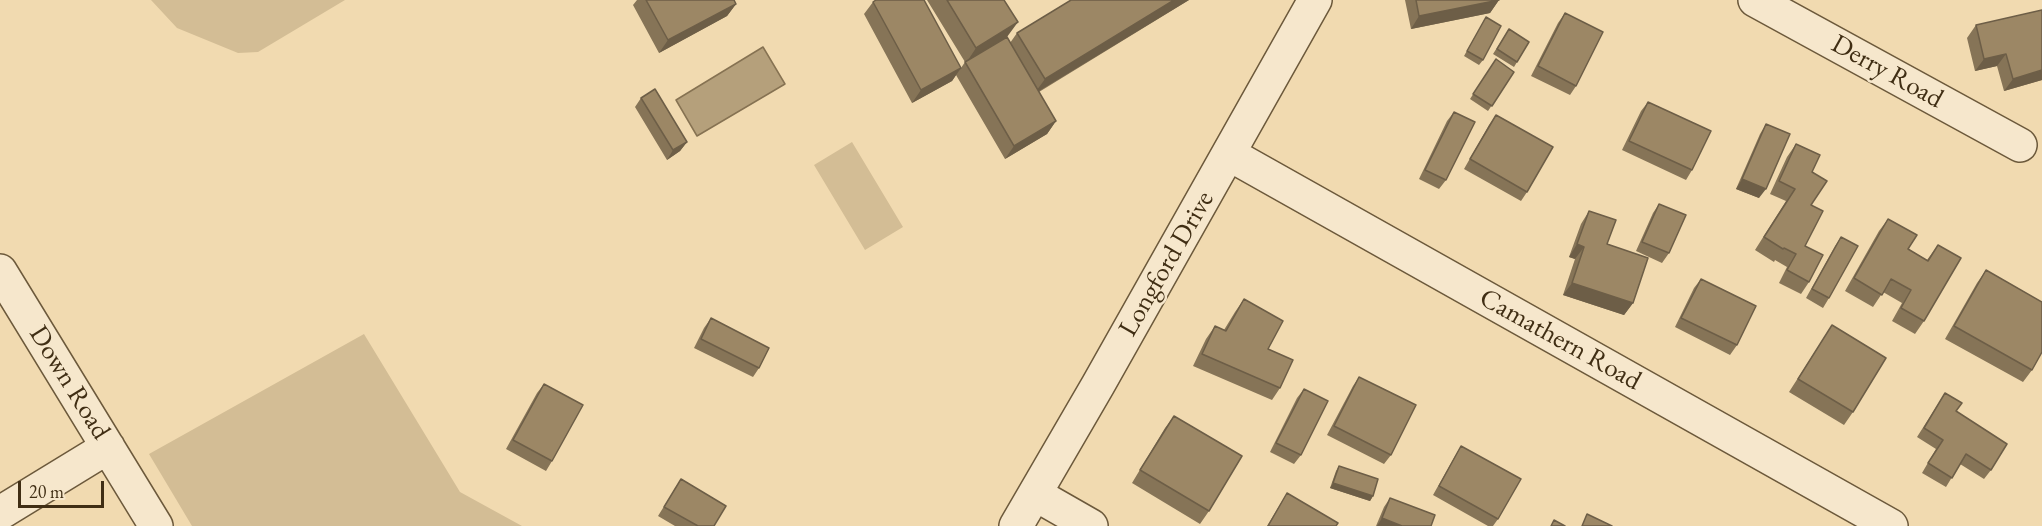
<!DOCTYPE html>
<style>
body{margin:0}
#map{position:relative;width:2042px;height:526px;overflow:hidden;background:#f1dab0;font-family:"EB Garamond",serif}
canvas{display:block}
.scale{position:absolute;left:18px;top:481px;width:86px;height:27px;box-sizing:border-box;border:3px solid #402e14;border-top:0;padding-left:8px;font-size:18px;line-height:21px;white-space:nowrap;color:#402e14;-webkit-text-stroke:4px #f6e7cc;paint-order:stroke}
</style>
<div id="map">
<canvas width="2042" height="526"></canvas>
<div class="scale">20 m</div>
</div>
<script>
const context = document.querySelector('canvas').getContext('2d');
context.lineJoin = 'round';
function fill(path, color) {
  context.fillStyle = color;
  context.fill(path, 'evenodd');
}
function toPath(rows) {
  const path = new Path2D();
  for (const r of rows) {
    path.moveTo(r[0], r[1]);
    for (let i = 2; i < r.length; i += 2) path.lineTo(r[i], r[i + 1]);
  }
  return path;
}
function trace(path, color, width, dash) {
  context.strokeStyle = color;
  context.lineWidth = width;
  context.lineCap = dash ? 'butt' : 'round';
  context.setLineDash(dash || []);
  context.stroke(path);
}
function label(font, color, halo, rows, align = 'center') {
  context.font = font + ' "EB Garamond",serif';
  context.lineWidth = 5;
  context.setLineDash([]);
  context.textBaseline = 'middle';
  context.strokeStyle = halo;
  context.fillStyle = color;
  for (const [text, x, y, turn = 0] of rows) {
    context.save();
    context.translate(x, y);
    context.rotate((+turn || 0) * Math.PI / 180);
    context.textAlign = isNaN(turn) ? turn : align;
    if (halo) context.strokeText(text, 0, 0);
    context.fillText(text, 0, 0);
    context.restore();
  }
}
fill(toPath([
 [151,0,345,0,258,52,238,53,177,28],
 [852,142,903,227,865,250,814,165],
 [364,334,460,492,522,526,192,526,149,454]
]), '#d3bd95');
const water = toPath([
 [763,47,785,84,697,136,676,100,763,47]
]);
fill(water, '#b5a07b');
trace(water, '#867252', 1.5);
const minor = toPath([
 [1755,0,2020,145],
 [1229,154,1891,526],
 [0,271,156,526],
 [1035,494,1091,526],
 [0,513,108,447],
 [1016,526,1098,385,1315,0]
]);
trace(minor, '#6c593b', 36);
trace(minor, '#f6e7cc', 33);
fill(toPath([
 [637,0,734,0,736,4,727,16,659,53,633,5],
 [927,0,1004,0,1007,37,1010,43,1017,33,1071,0,1189,0,1039,92,1056,121,1047,134,1005,159,956,75,952,81,912,103,864,14,873,2,961,68,965,62],
 [1405,0,1499,0,1490,13,1411,29],
 [1565,13,1576,86,1570,95,1531,76,1558,23],
 [1486,17,1483,60,1479,65,1464,56],
 [1976,25,2042,80,2004,91,1997,66,1975,71,1967,38],
 [1509,29,1529,42,1514,67,1493,54],
 [1496,59,1514,72,1488,111,1470,99],
 [641,98,687,142,680,151,667,160,635,107],
 [1648,102,1692,170,1686,180,1622,150,1641,111],
 [1454,112,1446,180,1439,189,1419,179,1447,121],
 [1496,115,1527,192,1521,201,1464,169,1489,125],
 [1766,124,1759,198,1736,189,1760,134],
 [1796,144,1812,172,1811,205,1805,246,1809,282,1801,294,1779,283,1787,267,1775,260,1774,262,1755,250,1786,201,1770,194,1787,157],
 [1659,204,1669,253,1662,263,1636,251,1653,213],
 [1589,211,1607,244,1633,303,1624,315,1563,295,1575,259,1569,257,1581,224],
 [1888,219,1908,249,1927,260,1938,245,1924,321,1915,334,1892,321,1902,303,1883,292,1873,307,1845,291,1879,231],
 [1841,237,1829,298,1823,308,1806,298,1835,246],
 [1986,270,2032,370,2023,382,1945,339,1977,283],
 [1701,279,1737,345,1730,355,1675,327,1694,288],
 [1244,299,1268,349,1280,388,1272,400,1193,366,1206,339,1215,326,1224,330,1235,312],
 [711,318,759,368,753,377,694,348,704,328],
 [1832,325,1853,412,1844,425,1789,392],
 [1359,377,1391,455,1384,464,1327,435,1353,386],
 [544,384,552,461,546,471,506,449,537,393],
 [1304,389,1301,455,1294,464,1270,452,1297,398],
 [1945,393,1991,470,1984,479,1960,464,1946,487,1922,473,1936,449,1917,437],
 [1174,416,1209,511,1200,524,1132,483,1165,428],
 [1461,446,1498,519,1493,526,1488,526,1433,495,1455,456],
 [1339,466,1373,496,1370,501,1330,488,1336,471],
 [681,479,714,526,675,526,658,516],
 [1287,493,1336,526,1267,526],
 [1390,498,1431,526,1376,526,1384,507]
]), '#867457');
fill(toPath([
 [1174,0,1189,0,1034,94,1045,79],
 [1499,0,1490,13,1411,29,1419,16],
 [736,4,727,16,659,53,668,40],
 [1018,22,1007,37,966,63,976,48],
 [2006,54,1997,66,1975,71,1984,59],
 [961,68,952,81,912,103,921,90],
 [2042,70,2042,80,2004,91,2013,79],
 [1056,121,1047,134,1005,159,1014,146],
 [687,142,680,151,667,160,673,150],
 [1742,179,1766,189,1759,198,1736,189],
 [1577,244,1584,247,1575,259,1569,257],
 [1572,283,1633,303,1624,315,1563,295],
 [1333,483,1373,496,1370,501,1330,488],
 [1382,518,1402,526,1377,526]
]), '#6d5e47');
const building = toPath([
 [646,0,734,0,736,4,668,40,646,0],
 [876,0,924,0,961,68,921,90,873,2,876,0],
 [947,0,1004,0,1018,22,976,48,947,0],
 [1071,0,1174,0,1045,79,1017,33,1071,0],
 [1416,0,1499,0,1419,16,1416,0],
 [2042,10,2042,70,2013,79,2006,54,1984,59,1976,25,2042,10],
 [1565,13,1603,32,1576,86,1538,66,1565,13],
 [1486,17,1501,26,1483,60,1467,51,1486,17],
 [1509,29,1529,42,1517,62,1497,49,1509,29],
 [1007,37,1056,121,1014,146,965,62,1007,37],
 [1496,59,1514,72,1492,106,1473,94,1496,59],
 [655,89,687,142,673,150,641,98,655,89],
 [1648,102,1711,131,1692,170,1629,141,1648,102],
 [1454,112,1475,122,1446,180,1425,170,1454,112],
 [1496,115,1553,147,1527,192,1470,159,1496,115],
 [1766,124,1790,134,1766,189,1742,179,1766,124],
 [1796,144,1820,155,1812,172,1827,181,1811,205,1823,211,1805,246,1823,255,1809,282,1787,270,1796,254,1784,248,1783,249,1764,237,1795,189,1779,181,1796,144],
 [1659,204,1686,215,1669,253,1642,242,1659,204],
 [1589,211,1616,220,1607,244,1648,258,1633,303,1572,283,1584,247,1577,244,1589,211],
 [1888,219,1917,235,1908,249,1928,261,1938,245,1961,258,1924,321,1901,308,1911,290,1891,279,1882,295,1854,278,1888,219],
 [1841,237,1858,246,1829,298,1812,289,1841,237],
 [1986,270,2042,302,2042,352,2032,370,1954,326,1986,270],
 [1701,279,1756,306,1737,345,1681,318,1701,279],
 [1244,299,1283,321,1268,349,1293,360,1280,388,1202,354,1215,326,1226,331,1244,299],
 [711,318,769,348,759,368,701,339,711,318],
 [1832,325,1886,358,1853,412,1798,379,1832,325],
 [1359,377,1416,405,1391,455,1334,426,1359,377],
 [544,384,583,405,552,461,513,440,544,384],
 [1304,389,1328,401,1301,455,1276,443,1304,389],
 [1945,393,1962,403,1956,411,2007,444,1991,470,1966,454,1952,478,1928,463,1943,440,1924,428,1945,393],
 [1174,416,1242,456,1209,511,1140,470,1174,416],
 [1461,446,1521,479,1498,519,1439,486,1461,446],
 [1339,466,1378,479,1373,496,1333,483,1339,466],
 [681,479,726,506,714,526,698,526,664,507,681,479],
 [1287,493,1338,523,1336,526,1268,526,1287,493],
 [1390,498,1435,515,1431,526,1402,526,1382,518,1390,498],
 [1587,514,1612,526,1582,526,1587,514],
 [1554,520,1565,526,1551,526,1554,520]
]);
fill(building, '#9c8765');
trace(building, '#6d5e47', 1.5);
label('27px', '#402e14', '#f6e7cc', [
 ["Derry Road",1887,72,29],
 ["Longford Drive",1167,264,-60],
 ["Camathern Road",1560,340,29],
 ["Down Road",69,383,58]
]);
</script>
